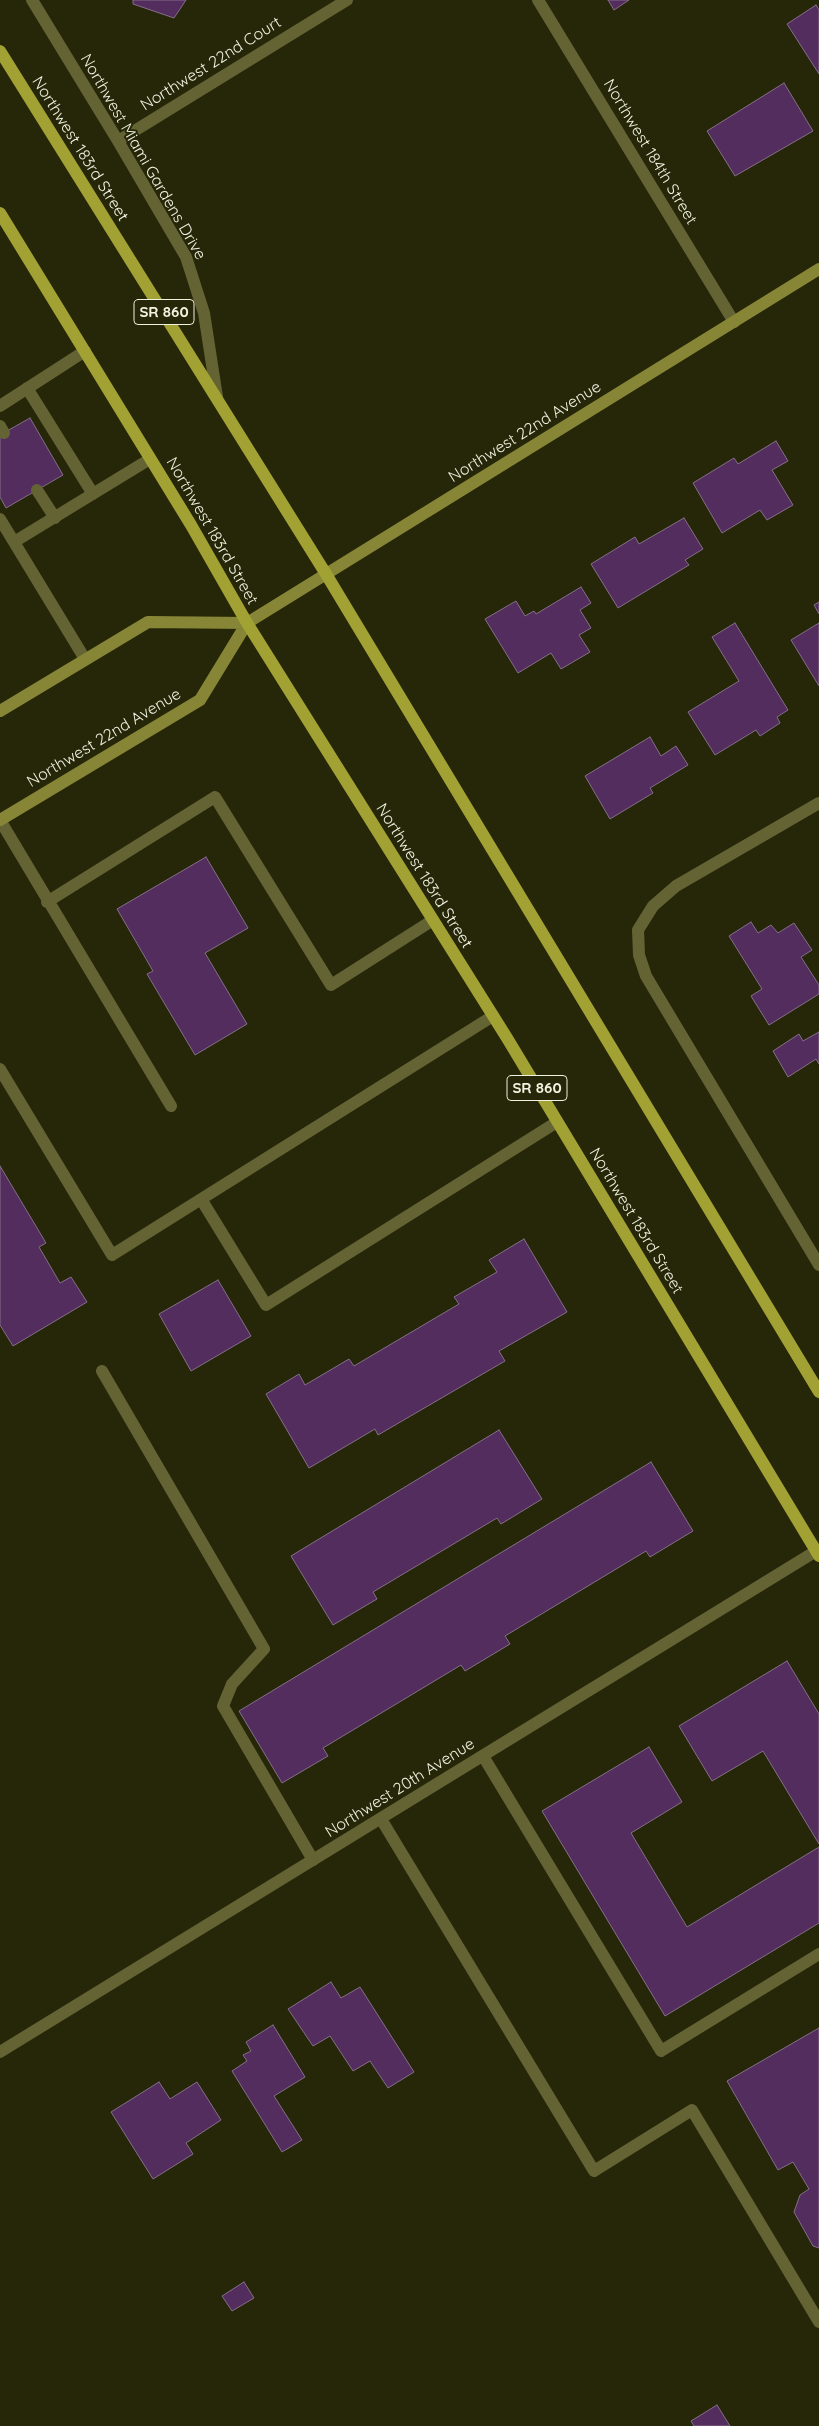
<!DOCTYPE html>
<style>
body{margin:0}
canvas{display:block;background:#262609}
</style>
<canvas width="819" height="2426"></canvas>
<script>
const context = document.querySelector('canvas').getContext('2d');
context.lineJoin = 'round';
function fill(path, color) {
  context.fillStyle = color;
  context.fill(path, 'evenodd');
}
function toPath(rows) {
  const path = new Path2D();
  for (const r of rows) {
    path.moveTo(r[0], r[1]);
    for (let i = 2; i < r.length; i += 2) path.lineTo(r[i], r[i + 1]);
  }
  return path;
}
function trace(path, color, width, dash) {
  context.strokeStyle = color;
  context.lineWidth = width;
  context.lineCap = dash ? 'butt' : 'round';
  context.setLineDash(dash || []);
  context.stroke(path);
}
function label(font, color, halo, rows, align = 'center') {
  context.font = font + ' Quicksand,sans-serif';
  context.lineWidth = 4;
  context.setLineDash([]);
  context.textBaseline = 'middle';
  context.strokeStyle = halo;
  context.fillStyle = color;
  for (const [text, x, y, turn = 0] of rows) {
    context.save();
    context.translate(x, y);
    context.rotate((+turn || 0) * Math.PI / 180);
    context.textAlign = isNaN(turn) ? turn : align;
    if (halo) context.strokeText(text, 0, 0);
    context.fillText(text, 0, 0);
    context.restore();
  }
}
const building = toPath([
 [133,0,186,0,174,18,133,4,133,0],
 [608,0,629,0,614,10,608,0],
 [816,5,819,10,819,74,787,24,816,5],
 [784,83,813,131,735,176,707,131,784,83],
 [30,418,63,475,6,508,0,497,0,435,30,418],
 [776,441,788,461,772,470,793,505,767,520,760,510,722,533,693,483,734,458,738,464,776,441],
 [684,518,703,549,685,560,689,565,618,608,591,564,635,537,639,544,684,518],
 [581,587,591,603,580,610,591,628,579,635,590,652,561,669,551,653,518,673,485,619,516,601,525,616,534,611,536,614,581,587],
 [819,602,819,614,814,605,819,602],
 [735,623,788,710,777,717,780,723,760,736,756,730,715,755,688,712,739,681,712,637,735,623],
 [819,623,819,686,791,640,819,623],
 [650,737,661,756,676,746,688,765,650,788,653,793,610,819,585,776,650,737],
 [206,857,248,928,205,953,247,1024,195,1055,147,974,153,971,117,909,206,857],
 [751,922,758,933,771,925,778,933,794,923,812,950,801,957,819,985,819,994,769,1025,751,996,762,989,729,936,751,922],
 [819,1032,819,1064,816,1059,788,1077,773,1051,799,1034,803,1041,819,1032],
 [0,1166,46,1243,39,1247,60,1283,71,1277,87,1302,13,1346,0,1325,0,1166],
 [524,1239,567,1312,499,1351,505,1361,378,1435,375,1429,309,1468,266,1394,299,1374,305,1385,349,1359,354,1366,459,1304,454,1297,497,1272,489,1260,524,1239],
 [218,1280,251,1336,191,1371,159,1314,218,1280],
 [499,1430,542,1499,501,1524,497,1518,373,1592,377,1599,333,1625,291,1556,499,1430],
 [651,1462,693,1531,650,1557,646,1551,505,1636,510,1644,465,1671,461,1665,323,1748,328,1756,282,1783,239,1711,651,1462],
 [787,1661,819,1714,819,1844,763,1751,712,1781,679,1726,787,1661],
 [649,1747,682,1802,631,1833,687,1927,819,1847,819,1923,665,2016,542,1811,649,1747],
 [331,1982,341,1998,360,1987,414,2072,388,2088,370,2061,353,2071,330,2036,313,2046,288,2009,331,1982],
 [273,2025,305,2077,274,2096,302,2140,282,2152,232,2071,247,2061,243,2055,251,2051,246,2042,273,2025],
 [819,2028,819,2248,813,2246,794,2212,800,2195,809,2189,793,2162,778,2170,727,2081,819,2028],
 [159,2082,170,2099,197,2082,221,2120,186,2143,193,2154,153,2179,111,2112,159,2082],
 [244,2282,254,2298,232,2311,222,2296,244,2282],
 [717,2405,730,2426,694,2426,691,2421,717,2405]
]);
fill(building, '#532d5d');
trace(building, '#846f89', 1);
trace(toPath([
 [27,388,93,494],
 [0,406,85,351],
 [0,426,4,433],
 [37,490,55,518],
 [0,519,85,659],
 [14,542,150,459],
 [0,820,171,1106],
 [47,902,215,797,331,985,433,920],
 [0,1069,112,1255,493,1016],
 [201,1199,266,1305,557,1122],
 [102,1371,264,1649,232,1684,223,1706,313,1860],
 [483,1756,661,2051,819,1954],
 [381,1819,594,2171,692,2110,819,2322]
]), '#636334', 12);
trace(toPath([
 [32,0,118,141,186,257,204,313,217,397],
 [538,0,734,322],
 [118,141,347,0],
 [819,803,676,886,653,906,638,930,639,955,646,976,819,1265],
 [0,2052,816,1551]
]), '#636334', 12);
trace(toPath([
 [0,711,148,622,247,623],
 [0,820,200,700,247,623,819,269]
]), '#878636', 12);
trace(toPath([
 [0,51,326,574,819,1392],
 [0,213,191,525,247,623,507,1038,819,1556]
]), '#a2a134', 12);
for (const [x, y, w] of [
 [164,312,60],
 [537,1088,60]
]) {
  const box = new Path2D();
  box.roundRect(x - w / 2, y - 12.5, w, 25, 4);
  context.fillStyle = '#262609';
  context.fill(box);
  trace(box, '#f1f2e0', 1);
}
label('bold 15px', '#f1f2e0', null, [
 ["SR 860",164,312],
 ["SR 860",537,1088]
]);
label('16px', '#f1f2e0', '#262609', [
 ["Northwest 22nd Court",211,64,-32],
 ["Northwest 183rd Street",80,149,58],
 ["Northwest 184th Street",650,152,59],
 ["Northwest Miami Gardens Drive",143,157,60],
 ["Northwest 22nd Avenue",525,432,-32],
 ["Northwest 183rd Street",212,531,60],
 ["Northwest 22nd Avenue",104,738,-31],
 ["Northwest 183rd Street",424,876,58],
 ["Northwest 183rd Street",636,1221,59],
 ["Northwest 20th Avenue",400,1788,-32]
]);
</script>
